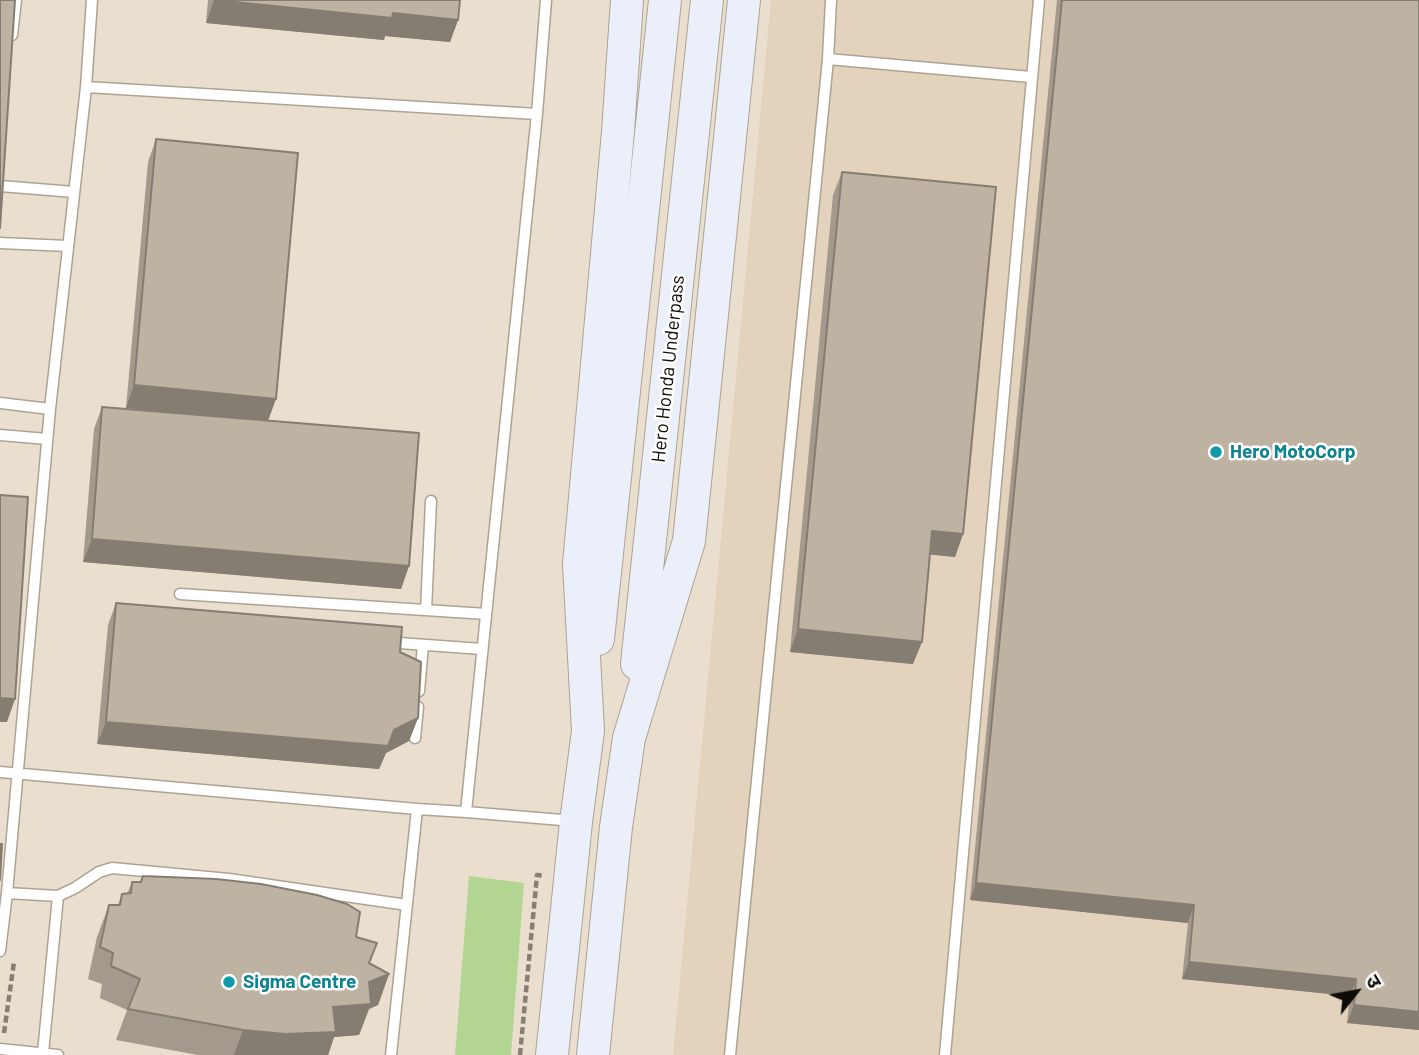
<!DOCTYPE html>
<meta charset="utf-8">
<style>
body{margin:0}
#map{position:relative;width:1419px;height:1055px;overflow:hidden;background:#eadece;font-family:Barlow,"Noto Sans Devanagari",sans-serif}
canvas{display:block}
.north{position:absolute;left:1321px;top:957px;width:70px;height:70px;-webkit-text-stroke:5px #fff;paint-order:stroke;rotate:59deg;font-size:19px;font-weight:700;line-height:28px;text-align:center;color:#0f0b06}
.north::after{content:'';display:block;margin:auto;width:24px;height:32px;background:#0f0b06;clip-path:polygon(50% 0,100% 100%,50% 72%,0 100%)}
</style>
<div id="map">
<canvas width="1419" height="1055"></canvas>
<div class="north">उ</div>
</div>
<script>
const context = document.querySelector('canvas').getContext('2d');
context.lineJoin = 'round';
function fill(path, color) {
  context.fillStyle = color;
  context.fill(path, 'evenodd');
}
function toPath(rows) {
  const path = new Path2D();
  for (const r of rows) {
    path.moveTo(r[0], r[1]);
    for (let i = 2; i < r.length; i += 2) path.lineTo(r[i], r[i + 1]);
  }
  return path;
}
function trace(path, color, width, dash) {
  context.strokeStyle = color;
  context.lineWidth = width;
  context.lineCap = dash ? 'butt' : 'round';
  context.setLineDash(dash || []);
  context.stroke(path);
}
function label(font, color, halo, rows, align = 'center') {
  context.font = font + ' Barlow,sans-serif';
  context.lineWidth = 5;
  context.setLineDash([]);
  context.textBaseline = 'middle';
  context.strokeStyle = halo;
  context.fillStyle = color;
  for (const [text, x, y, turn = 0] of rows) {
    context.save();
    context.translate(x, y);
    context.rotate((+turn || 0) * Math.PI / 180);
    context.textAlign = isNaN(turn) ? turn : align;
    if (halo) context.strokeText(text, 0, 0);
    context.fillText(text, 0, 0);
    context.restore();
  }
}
fill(toPath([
 [771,0,1419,0,1419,1055,673,1055]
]), '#e3d2bc');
fill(toPath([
 [469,876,524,883,511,1055,455,1055]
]), '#b2d591');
const service = toPath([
 [12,35,16,0],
 [828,59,831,0],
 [86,87,537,114],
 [0,186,74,192],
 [0,243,68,246],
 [0,403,50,409],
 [0,435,47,439],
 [180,594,486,614],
 [426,610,431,501],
 [399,643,482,649],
 [419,691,423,645],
 [415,738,418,707],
 [0,772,417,809,466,812,574,821],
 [466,812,537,114,546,0],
 [7,893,58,896,75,888,99,872,112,868,229,879,407,905],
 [0,951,7,893,50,409,86,87,92,0],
 [0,1049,58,1055],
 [43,1053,58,896],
 [391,1055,417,809],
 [730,1055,828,59,1031,77],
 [945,1055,1039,0]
]);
const secondary = toPath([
 [598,639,665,0],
 [637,664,707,0],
 [552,1055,576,822,588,731,579,564,618,132,627,0],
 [593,1055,616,827,629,738,689,541,744,0]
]);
trace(service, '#aea393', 13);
trace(secondary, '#aea393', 34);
trace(toPath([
 [4,1033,14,962],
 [520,1055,537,875,545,876]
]), '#877f74', 4.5, [7, 3.5]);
trace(service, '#fff', 10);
trace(secondary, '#ebeffa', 32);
fill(toPath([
 [208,0,460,0,458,20,450,42,385,36,384,40,206,23],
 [1057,0,1419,0,1419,1030,1347,1023,1350,996,1182,979,1188,923,970,900],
 [156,139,268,420,409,566,401,589,83,562,94,429,102,407,175,413,126,408,148,162],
 [842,172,963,534,955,557,930,554,913,664,790,652,833,195],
 [116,603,400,652,418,718,409,741,386,753,379,769,97,744,108,625],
 [132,882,356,937,369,963,389,974,378,1005,369,1009,359,1035,334,1037,328,1055,198,1055,116,1040,127,1010,100,998,102,984,88,979,97,937,109,905,118,905,122,894,127,894]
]), '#a3998c');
fill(toPath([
 [214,0,393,13,458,20,450,42,385,36,384,40,206,23],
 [134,385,276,399,268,421,126,408],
 [932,531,963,534,955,557,924,554],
 [92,539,409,566,401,589,83,562],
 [798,629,922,642,913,664,790,652],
 [0,698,15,699,7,722,0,722],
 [418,718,409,741,386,753,379,769,97,744,106,722,394,730],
 [976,883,1194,905,1188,923,970,900],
 [1189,962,1356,979,1350,996,1182,979],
 [389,974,378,1005,369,1009,359,1035,334,1037,328,1055,234,1055,243,1030,333,1007,369,982],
 [1354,1005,1419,1012,1419,1030,1347,1023]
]), '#857d72');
const building = toPath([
 [0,0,15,0,0,228,0,0],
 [215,0,460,0,458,20,393,13,392,18,215,0],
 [1062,0,1419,0,1419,1012,1354,1005,1356,979,1189,962,1194,905,976,883,1062,0],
 [156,139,298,153,276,399,134,385,156,139],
 [842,172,996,187,963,534,932,531,922,642,798,629,842,172],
 [102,407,419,433,409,566,92,539,102,407],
 [0,495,28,497,15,699,0,698,0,495],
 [116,603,402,627,400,652,421,662,418,718,394,730,388,746,106,722,116,603],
 [0,844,2,844,0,880,0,844],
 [143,876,216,879,261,884,317,895,347,904,360,912,356,937,377,943,369,963,389,974,369,982,371,1004,333,1007,336,1032,285,1034,243,1030,128,1009,140,979,111,966,113,953,100,947,109,905,120,905,122,894,131,893,132,882,141,882,143,876]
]);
fill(building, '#beb2a3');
trace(building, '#857d72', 2);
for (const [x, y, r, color] of [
 [1216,452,7,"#0f9aa8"],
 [229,982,7,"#0f9aa8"]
]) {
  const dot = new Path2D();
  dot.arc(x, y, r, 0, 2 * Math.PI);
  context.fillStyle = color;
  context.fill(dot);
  trace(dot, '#fff', 2.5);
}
label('19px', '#0f0b06', '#fff', [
 ["Hero Honda Underpass",668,369,-84]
]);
label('bold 19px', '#0d838f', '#fff', [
 ["Hero MotoCorp",1230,452],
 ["Sigma Centre",243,982]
], 'left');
</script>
